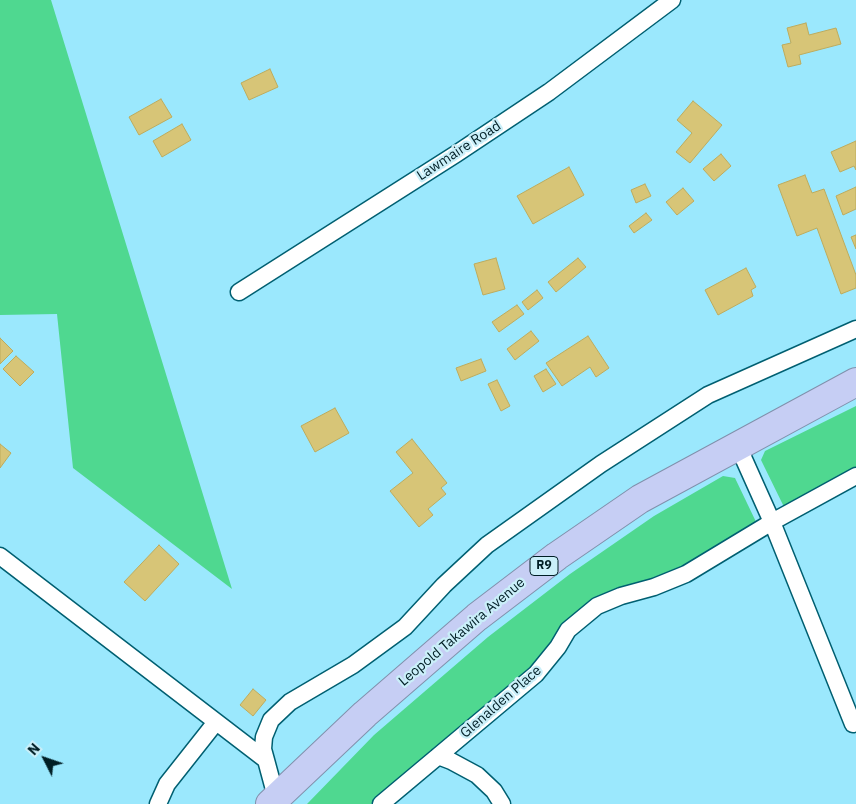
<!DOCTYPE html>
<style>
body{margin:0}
#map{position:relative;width:856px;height:804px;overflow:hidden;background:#9be8fd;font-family:"IBM Plex Sans",sans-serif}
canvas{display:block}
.north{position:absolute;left:20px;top:734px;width:50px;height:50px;-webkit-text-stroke:4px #caeff9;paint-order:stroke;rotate:311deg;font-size:14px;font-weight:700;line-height:20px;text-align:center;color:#001e25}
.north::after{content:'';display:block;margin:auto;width:18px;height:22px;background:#001e25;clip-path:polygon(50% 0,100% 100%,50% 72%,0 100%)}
</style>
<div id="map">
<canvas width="856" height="804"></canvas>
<div class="north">N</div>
</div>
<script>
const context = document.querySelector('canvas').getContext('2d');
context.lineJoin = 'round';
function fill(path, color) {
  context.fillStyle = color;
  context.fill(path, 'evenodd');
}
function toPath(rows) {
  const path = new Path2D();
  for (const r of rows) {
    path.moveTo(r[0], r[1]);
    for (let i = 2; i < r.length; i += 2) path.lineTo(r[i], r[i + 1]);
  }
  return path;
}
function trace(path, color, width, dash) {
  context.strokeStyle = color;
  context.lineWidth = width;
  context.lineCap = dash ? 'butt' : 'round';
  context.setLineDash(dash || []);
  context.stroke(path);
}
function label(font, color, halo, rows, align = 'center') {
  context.font = font + ' "IBM Plex Sans",sans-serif';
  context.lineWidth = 4.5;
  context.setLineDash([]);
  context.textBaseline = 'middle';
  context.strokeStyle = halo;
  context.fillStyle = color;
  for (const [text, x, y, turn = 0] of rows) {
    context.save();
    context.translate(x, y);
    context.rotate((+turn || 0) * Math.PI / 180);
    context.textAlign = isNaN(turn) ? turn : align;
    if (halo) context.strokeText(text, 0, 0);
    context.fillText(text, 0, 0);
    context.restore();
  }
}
fill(toPath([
 [0,0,51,0,232,589,73,468,57,314,0,315],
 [856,406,856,471,785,509,761,460,765,451],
 [723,476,735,478,758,526,681,572,623,592,436,753,371,804,307,804,374,735,488,637,570,574,654,516]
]), '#4fd890');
const building = toPath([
 [806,23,809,35,836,28,841,44,799,55,801,64,788,67,782,45,791,43,787,28,806,23],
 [270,69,278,87,249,100,241,83,270,69],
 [161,99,172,117,139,135,129,117,161,99],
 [693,101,722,125,690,163,676,152,692,133,677,120,693,101],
 [182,124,191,140,162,157,153,141,182,124],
 [856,141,856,170,854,166,840,172,831,152,856,141],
 [721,154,731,166,714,181,703,169,721,154],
 [569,167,584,195,533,224,517,196,569,167],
 [805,175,812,193,824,189,856,275,856,288,841,294,817,228,797,236,778,185,805,175],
 [645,184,651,196,636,203,631,190,645,184],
 [856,187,856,209,843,215,836,196,856,187],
 [683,188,694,201,677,215,666,202,683,188],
 [646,213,652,220,634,233,629,226,646,213],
 [856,235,856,249,851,237,856,235],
 [496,258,505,289,483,295,474,264,496,258],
 [578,258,586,267,556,292,548,282,578,258],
 [746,268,756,287,751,290,753,296,718,315,705,290,746,268],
 [537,290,543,298,528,310,522,302,537,290],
 [517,305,524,314,499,332,492,322,517,305],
 [531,331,539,341,515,360,507,349,531,331],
 [588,336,609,368,596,377,590,367,562,386,546,363,588,336],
 [0,338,13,351,0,364,0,338],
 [16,356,34,372,20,386,3,369,16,356],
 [481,359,486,371,461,381,456,368,481,359],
 [546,369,556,384,543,392,534,376,546,369],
 [497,380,510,406,501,411,488,384,497,380],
 [335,408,349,433,315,452,301,426,335,408],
 [412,439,447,483,441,488,446,494,428,509,433,515,419,527,390,491,413,473,396,452,412,439],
 [0,444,11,453,0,468,0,444],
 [159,545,179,564,145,601,124,582,159,545],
 [253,689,266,700,253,716,240,705,253,689]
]);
fill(building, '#d7c577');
trace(building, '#bdab5d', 1);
const street = toPath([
 [239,292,456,154,549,92,672,0],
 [738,446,772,522,853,724],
 [0,556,266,760],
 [438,756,451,761,477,775,494,791,502,804],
 [281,802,276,797,266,760,263,749,264,737,271,720,290,702,353,665,405,627,444,585,487,545,601,464,708,395,856,329],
 [158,804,167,784,216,722],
 [381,804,536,674,558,647,568,630,597,606,621,596,654,587,686,574,772,522,856,476]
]);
const highway = toPath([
 [270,804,365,714,477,617,557,556,640,499,856,382]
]);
trace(street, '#005f71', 19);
trace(highway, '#8190ac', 30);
trace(street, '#fff', 16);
trace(highway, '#c6cef4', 28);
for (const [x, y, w] of [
 [544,566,28]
]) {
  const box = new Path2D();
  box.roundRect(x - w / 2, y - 9.5, w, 19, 4);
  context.fillStyle = '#caeff9';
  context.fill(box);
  trace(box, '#001e25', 1);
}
label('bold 12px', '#001e25', null, [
 ["R9",544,566]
]);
label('14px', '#001e25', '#caeff9', [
 ["Lawmaire Road",459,151,-33],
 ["Leopold Takawira Avenue",462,632,-40],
 ["Glenalden Place",501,702,-41]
]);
</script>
